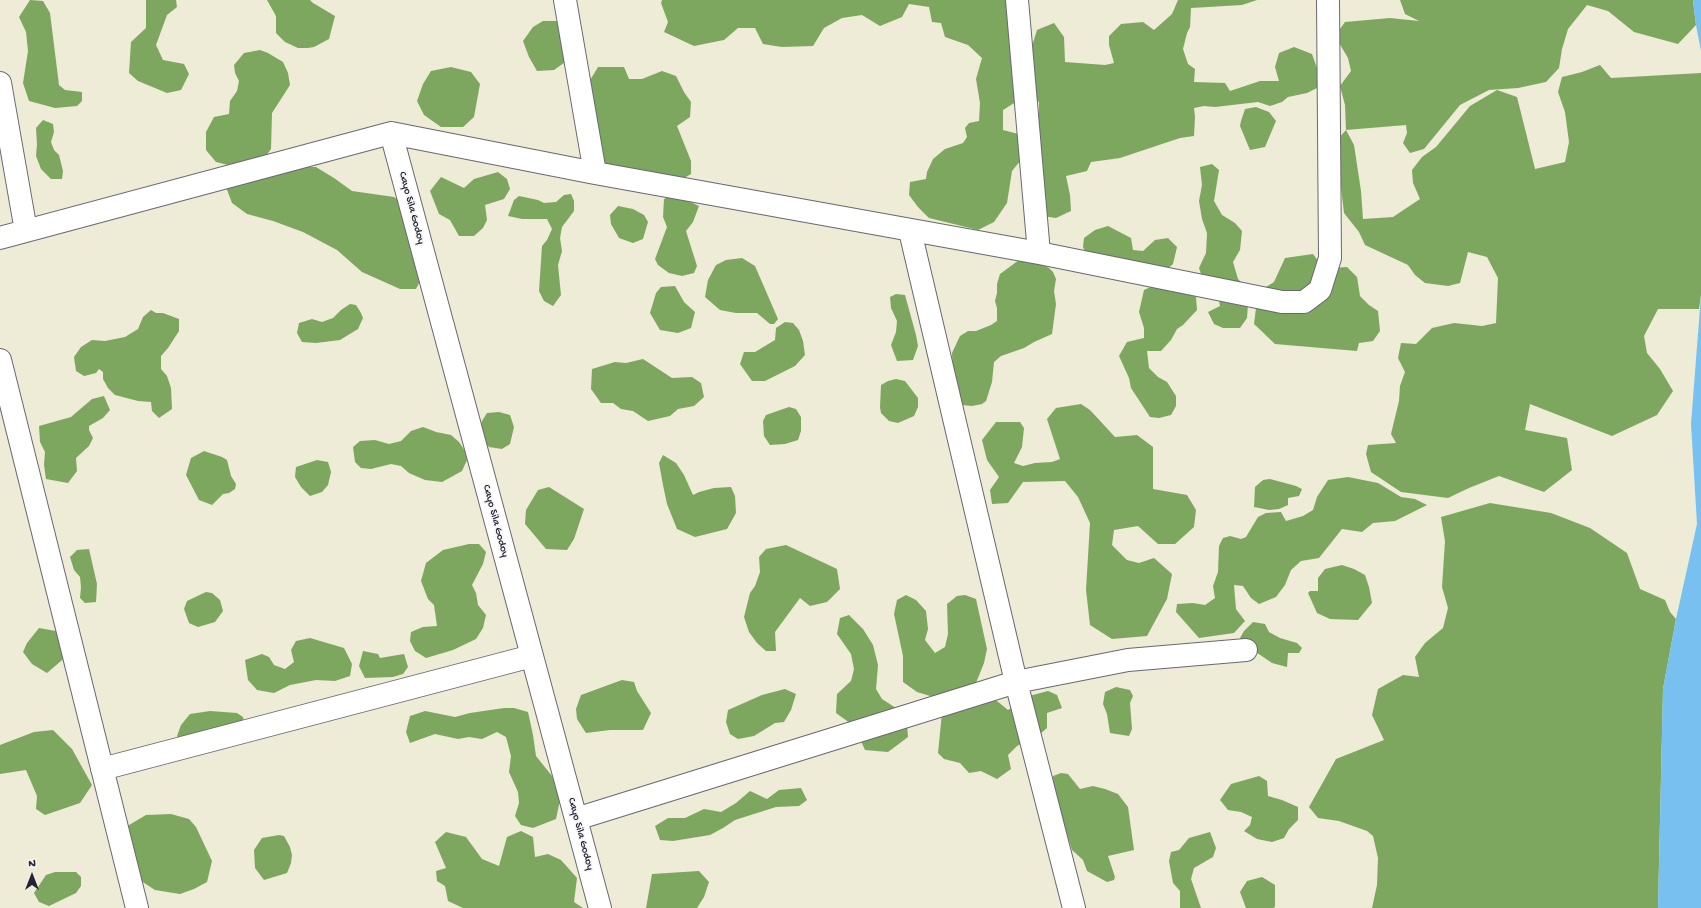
<!DOCTYPE html>
<style>
body{margin:0}
#map{position:relative;width:1701px;height:908px;overflow:hidden;background:#eeebd6;font-family:"Gochi Hand",sans-serif}
canvas{display:block}
.north{position:absolute;left:12px;top:856px;width:40px;height:40px;-webkit-text-stroke:3px #f6f6f2;paint-order:stroke;rotate:0deg;font-size:11px;font-weight:700;line-height:16px;text-align:center;color:#22223b}
.north::after{content:'';display:block;margin:auto;width:14px;height:18px;background:#22223b;clip-path:polygon(50% 0,100% 100%,50% 72%,0 100%)}
</style>
<div id="map">
<canvas width="1701" height="908"></canvas>
<div class="north">N</div>
</div>
<script>
const context = document.querySelector('canvas').getContext('2d');
context.lineJoin = 'round';
function fill(path, color) {
  context.fillStyle = color;
  context.fill(path, 'evenodd');
}
function toPath(rows) {
  const path = new Path2D();
  for (const r of rows) {
    path.moveTo(r[0], r[1]);
    for (let i = 2; i < r.length; i += 2) path.lineTo(r[i], r[i + 1]);
  }
  return path;
}
function trace(path, color, width, dash) {
  context.strokeStyle = color;
  context.lineWidth = width;
  context.lineCap = dash ? 'butt' : 'round';
  context.setLineDash(dash || []);
  context.stroke(path);
}
function label(font, color, halo, rows, align = 'center') {
  context.font = font + ' "Gochi Hand",sans-serif';
  context.lineWidth = 3.5;
  context.setLineDash([]);
  context.textBaseline = 'middle';
  context.strokeStyle = halo;
  context.fillStyle = color;
  for (const [text, x, y, turn = 0] of rows) {
    context.save();
    context.translate(x, y);
    context.rotate((+turn || 0) * Math.PI / 180);
    context.textAlign = isNaN(turn) ? turn : align;
    if (halo) context.strokeText(text, 0, 0);
    context.fillText(text, 0, 0);
    context.restore();
  }
}
fill(toPath([
 [30,0,43,1,50,13,59,85,65,90,82,92,82,101,77,106,55,108,29,101,23,83,28,51,26,32,19,17],
 [146,0,176,0,177,7,167,15,156,45,163,60,184,64,189,74,181,90,167,93,138,81,129,73,131,42,146,28],
 [267,0,310,0,313,3,335,16,329,39,314,47,308,48,298,48,285,42,276,33,276,16],
 [662,0,1019,0,1028,59,1037,30,1054,23,1064,37,1065,62,1105,65,1114,63,1109,45,1109,36,1121,24,1143,22,1154,30,1172,14,1178,0,1257,0,1242,5,1191,8,1190,27,1187,33,1183,49,1188,64,1195,69,1194,82,1225,83,1230,91,1260,81,1279,81,1275,67,1279,53,1294,47,1312,54,1323,85,1307,93,1288,97,1282,102,1270,106,1258,102,1215,107,1204,106,1194,108,1195,117,1194,136,1180,138,1120,158,1091,162,1087,171,1066,176,1070,195,1071,211,1056,218,1029,214,1039,136,1039,102,1027,95,1003,110,1003,130,1026,136,1029,150,1012,171,1007,203,994,222,978,230,929,218,918,207,909,195,910,182,926,179,927,172,933,159,945,149,963,143,967,137,965,128,969,123,979,121,980,103,976,79,982,58,968,45,945,37,941,23,932,22,929,7,909,4,902,17,880,26,862,15,842,18,824,28,813,46,782,47,763,44,755,28,738,28,724,40,694,46,664,32,668,22,661,3],
 [1400,0,1693,0,1696,25,1678,44,1634,32,1608,11,1587,5,1568,29,1562,49,1559,68,1546,82,1518,88,1489,90,1460,105,1424,149,1410,153,1403,143,1407,133,1406,125,1346,130,1354,145,1361,191,1363,219,1393,217,1420,199,1413,183,1412,170,1422,157,1436,147,1470,106,1497,90,1517,97,1535,169,1565,162,1569,142,1565,112,1558,92,1562,77,1582,72,1600,65,1611,78,1701,73,1701,295,1699,309,1658,309,1644,336,1647,353,1660,369,1673,391,1657,415,1612,436,1530,404,1525,430,1567,438,1572,470,1544,492,1499,476,1469,488,1448,498,1401,492,1371,472,1366,454,1368,445,1396,443,1391,434,1399,401,1400,386,1405,372,1398,358,1401,343,1416,344,1432,328,1454,323,1482,326,1496,323,1498,278,1487,257,1468,252,1460,283,1448,286,1425,283,1415,275,1408,265,1365,245,1359,232,1344,213,1339,170,1340,154,1337,140,1346,130,1345,105,1340,86,1351,71,1348,58,1335,36,1345,22,1390,18,1419,21,1405,14],
 [543,21,560,21,575,55,554,70,537,71,529,57,523,41,533,27],
 [260,50,268,53,283,62,288,73,290,85,272,113,271,149,266,156,252,162,228,165,216,162,206,150,206,132,214,117,229,114,230,101,237,91,239,81,235,73,234,65,244,53],
 [451,67,471,72,480,84,474,117,463,127,441,127,424,115,417,101,423,84,431,71],
 [598,67,624,67,629,79,642,79,662,71,676,76,684,92,691,102,690,117,677,126,691,161,691,174,679,181,621,178,602,160,586,87],
 [1256,107,1269,112,1276,121,1265,147,1250,150,1240,126,1241,121,1245,109],
 [43,120,53,124,54,132,51,142,54,150,59,155,63,171,62,179,51,179,41,169,36,156,37,144,36,128],
 [1212,164,1219,170,1214,201,1222,215,1235,223,1242,231,1240,250,1233,262,1238,279,1249,290,1247,318,1240,328,1223,328,1214,324,1208,312,1220,306,1216,283,1202,277,1199,268,1206,253,1207,233,1202,219,1199,201,1202,185,1200,167],
 [293,167,316,167,334,178,352,191,394,197,412,209,427,267,416,289,400,289,362,272,337,250,303,232,273,221,247,214,232,203,226,187],
 [498,172,507,179,510,189,504,199,485,205,487,220,483,228,474,236,459,236,450,220,439,214,430,191,441,177,464,188,474,179],
 [571,194,574,201,574,211,562,227,560,238,562,251,558,265,561,295,553,306,544,301,539,291,542,246,547,240,552,229,547,219,522,219,508,216,514,200,519,196,538,200,544,203,556,202,564,195],
 [674,194,699,206,693,222,686,231,697,266,694,273,682,276,669,273,658,265,655,259,667,227,663,217,664,199],
 [618,206,633,209,644,215,648,222,643,239,633,243,619,238,611,224,610,215],
 [1108,226,1131,238,1133,250,1143,251,1155,240,1168,238,1177,247,1173,264,1157,278,1094,274,1083,247,1084,238,1095,230],
 [1313,254,1327,273,1332,268,1347,267,1357,277,1360,296,1369,305,1378,311,1380,331,1373,341,1359,343,1357,351,1275,344,1254,324,1258,292,1274,282,1285,258],
 [742,258,755,266,778,319,774,324,770,324,757,313,736,313,720,310,705,297,708,280,716,265,726,260],
 [1019,260,1035,261,1049,268,1053,272,1056,279,1054,291,1056,304,1052,334,1034,342,1024,348,1001,356,994,362,992,382,986,401,982,404,972,406,962,405,953,377,952,353,960,336,968,331,976,331,991,325,997,321,997,308,995,301,997,293,997,284,1000,274],
 [1170,284,1196,297,1197,310,1183,325,1177,329,1171,340,1161,351,1147,351,1149,368,1158,377,1167,382,1176,396,1176,406,1171,415,1159,418,1150,417,1131,388,1129,378,1119,356,1127,342,1144,338,1144,328,1139,312,1144,290,1153,286],
 [675,286,684,302,695,312,691,328,678,333,660,330,650,313,656,293,661,287],
 [896,294,905,295,916,335,918,346,913,360,897,361,891,345,896,332,897,321,891,308,890,297],
 [350,304,356,305,361,313,363,318,358,329,340,340,316,343,302,342,297,333,299,323,312,319,322,322,333,318,341,310],
 [151,310,156,313,163,313,179,319,179,331,168,348,161,356,161,369,167,376,171,388,172,409,159,418,152,411,151,402,138,401,115,395,108,388,103,379,103,372,99,369,96,373,84,376,76,371,74,357,81,347,92,340,105,341,125,337,138,329,143,317],
 [785,322,793,323,799,330,803,341,805,355,795,366,765,381,752,381,740,364,744,352,755,352,775,340,776,328],
 [643,359,672,378,692,377,701,383,704,397,694,406,678,409,670,416,648,421,633,411,621,409,613,403,601,403,591,389,592,369,615,362,626,363],
 [896,379,905,381,918,398,918,407,914,416,898,423,889,421,881,413,880,407,881,385,888,381],
 [104,396,110,410,103,418,89,426,89,430,93,438,89,446,76,458,77,471,68,483,46,479,44,465,45,452,40,442,39,426,71,417,92,399],
 [1081,404,1090,410,1115,437,1137,435,1153,447,1153,489,1187,495,1196,510,1194,527,1175,544,1158,544,1138,526,1114,530,1112,545,1127,560,1139,563,1154,558,1172,574,1167,599,1147,636,1112,639,1090,625,1086,590,1090,523,1078,497,1065,481,1023,482,1008,503,992,504,990,490,999,477,987,460,982,440,996,422,1020,422,1024,428,1022,447,1014,463,1023,466,1035,463,1052,462,1060,459,1047,419,1056,408],
 [789,407,796,409,801,417,801,431,798,440,785,444,770,445,764,436,763,421,766,415],
 [499,412,510,415,514,427,510,444,502,449,489,447,481,438,480,429,482,421,487,413],
 [423,427,436,432,451,435,459,442,465,451,467,460,462,471,442,482,425,480,409,473,401,466,391,464,371,469,361,468,355,462,353,447,360,441,375,440,389,444,401,441,411,431],
 [204,451,222,457,227,460,231,476,236,484,235,489,229,493,223,494,212,505,199,500,186,475,191,458],
 [663,455,676,463,684,475,693,495,699,492,714,488,731,487,735,496,736,513,727,529,695,537,677,529,667,504,663,485,659,463],
 [317,460,328,462,331,472,328,485,322,492,310,496,301,487,295,477,296,467],
 [1348,477,1378,483,1401,497,1415,499,1427,505,1395,521,1373,523,1362,532,1342,529,1319,558,1301,561,1291,570,1285,585,1276,597,1259,604,1251,598,1243,586,1234,585,1236,609,1245,621,1234,633,1199,638,1176,612,1177,604,1193,603,1205,605,1215,598,1213,586,1218,572,1219,546,1223,538,1230,536,1241,539,1246,537,1258,517,1266,513,1281,512,1286,521,1303,516,1313,510,1317,497,1328,480],
 [1270,479,1296,486,1302,489,1299,496,1288,498,1288,505,1279,509,1269,510,1254,507,1255,487,1263,480],
 [549,487,584,509,574,539,567,550,546,549,525,524,526,510,538,490],
 [1490,503,1551,513,1590,528,1627,553,1640,589,1665,600,1670,612,1676,619,1663,689,1658,908,1372,908,1377,885,1378,858,1373,836,1367,831,1339,821,1318,818,1309,807,1336,759,1384,740,1372,715,1378,689,1403,675,1419,677,1415,657,1425,643,1443,628,1448,608,1442,587,1445,541,1441,517],
 [469,544,479,544,486,552,483,564,472,585,476,593,478,605,486,615,483,628,476,639,453,650,426,658,415,651,410,641,411,632,423,627,437,626,434,605,428,599,421,581,426,563,443,550],
 [786,545,837,569,840,589,827,602,810,606,800,598,775,632,776,651,766,651,757,643,749,632,744,617,750,593,755,586,760,572,759,557,766,549],
 [89,549,97,584,96,602,85,603,80,598,81,587,80,577,74,570,70,557,77,550],
 [1342,565,1354,569,1365,575,1369,587,1372,603,1358,620,1330,619,1317,613,1308,593,1310,591,1318,591,1318,578,1325,569],
 [206,592,212,593,220,600,223,611,215,622,198,627,189,623,184,609,187,601],
 [906,595,916,600,926,611,928,629,925,640,935,653,945,647,948,634,947,604,957,596,965,595,976,599,987,649,984,663,976,683,960,693,943,697,930,696,917,692,903,682,903,656,894,614,897,600],
 [849,615,863,629,873,645,878,665,876,689,882,699,896,708,907,724,908,737,888,752,865,750,854,726,836,713,837,694,851,681,854,669,851,654,837,634,840,618],
 [1253,622,1265,624,1269,632,1280,638,1297,643,1302,648,1299,653,1288,653,1287,667,1272,663,1247,646,1240,638,1244,631],
 [39,628,67,633,68,655,47,673,32,664,23,652,27,643],
 [310,638,344,648,352,664,350,676,335,681,316,680,290,685,274,693,257,690,248,680,245,660,262,654,269,657,274,665,285,669,294,662,291,650,296,641],
 [363,651,378,654,380,658,404,654,408,667,403,674,393,677,365,678,359,666],
 [622,680,634,682,637,691,651,713,643,730,610,730,586,733,577,719,576,709,581,695],
 [1116,687,1130,690,1133,696,1130,703,1132,729,1129,736,1110,733,1107,714,1103,704,1105,692],
 [785,689,796,694,791,710,784,722,775,723,754,736,738,739,730,734,726,722,728,710,762,695],
 [1048,691,1057,695,1062,708,1047,713,1047,728,1040,734,1017,746,1008,755,1011,769,997,779,981,771,969,773,960,763,944,759,938,753,942,713,981,700,997,701,1008,710,1029,696],
 [504,708,514,708,528,712,533,735,536,756,552,776,560,800,556,819,533,828,521,825,515,816,519,803,518,792,509,772,511,756,506,737,497,732,482,739,469,737,458,739,435,734,410,743,406,732,410,716,425,711,455,717,470,713],
 [210,711,237,713,243,717,245,727,182,743,177,736,181,725,190,714],
 [53,730,72,749,92,785,80,803,45,815,36,809,37,796,26,770,0,774,0,745,34,732],
 [1061,773,1068,774,1080,789,1093,786,1105,789,1118,794,1128,807,1134,850,1108,856,1115,877,1114,880,1107,882,1087,871,1083,860,1072,850,1062,818,1054,806,1053,776],
 [1259,776,1267,781,1268,796,1282,800,1298,807,1298,820,1289,829,1284,838,1272,842,1257,839,1244,831,1250,825,1252,817,1241,812,1228,810,1220,800,1231,784],
 [801,788,807,800,799,806,776,807,735,820,723,828,710,835,673,841,660,840,655,826,668,818,685,818,704,809,721,812,736,803,750,791,767,799,779,790],
 [171,814,189,819,196,827,212,861,207,882,194,889,180,894,155,890,135,877,122,847,129,825,146,815],
 [521,831,533,837,535,857,548,854,561,860,577,878,574,902,583,908,463,908,448,901,445,886,437,881,436,871,446,868,435,842,446,832,466,837,482,859,499,866,507,837],
 [1210,832,1216,848,1213,857,1194,868,1191,879,1201,908,1180,908,1180,891,1173,883,1169,861,1171,852,1179,850,1189,838],
 [279,835,284,836,290,847,292,855,291,863,287,873,264,880,255,868,254,850,262,838],
 [699,871,709,882,704,897,697,908,646,908,652,874],
 [55,872,76,872,81,877,81,886,76,893,49,906,39,902,34,893,46,875],
 [1262,877,1275,885,1275,906,1274,908,1246,908,1240,892,1247,881]
]), '#7da75f');
fill(toPath([
 [1693,0,1701,0,1701,51,1696,25],
 [1701,295,1701,908,1658,908,1663,689,1676,619,1697,524,1691,424]
]), '#77c0ef');
const minor = toPath([
 [565,0,595,173],
 [1017,0,1039,253],
 [0,83,26,231],
 [391,133,600,908],
 [910,231,1016,682,1074,908],
 [0,238,391,133,595,173,1039,253,1282,302,1304,302,1320,290,1330,258,1328,0],
 [0,360,137,908],
 [102,769,532,656],
 [576,819,1016,682,1128,660,1246,650]
]);
trace(minor, '#696871', 24);
trace(minor, '#fff', 22);
label('11px', '#22223b', '#f6f6f2', [
 ["Cayo Sila Godoy",411,208,75],
 ["Cayo Sila Godoy",495,521,75],
 ["Cayo Sila Godoy",580,834,75]
]);
</script>
